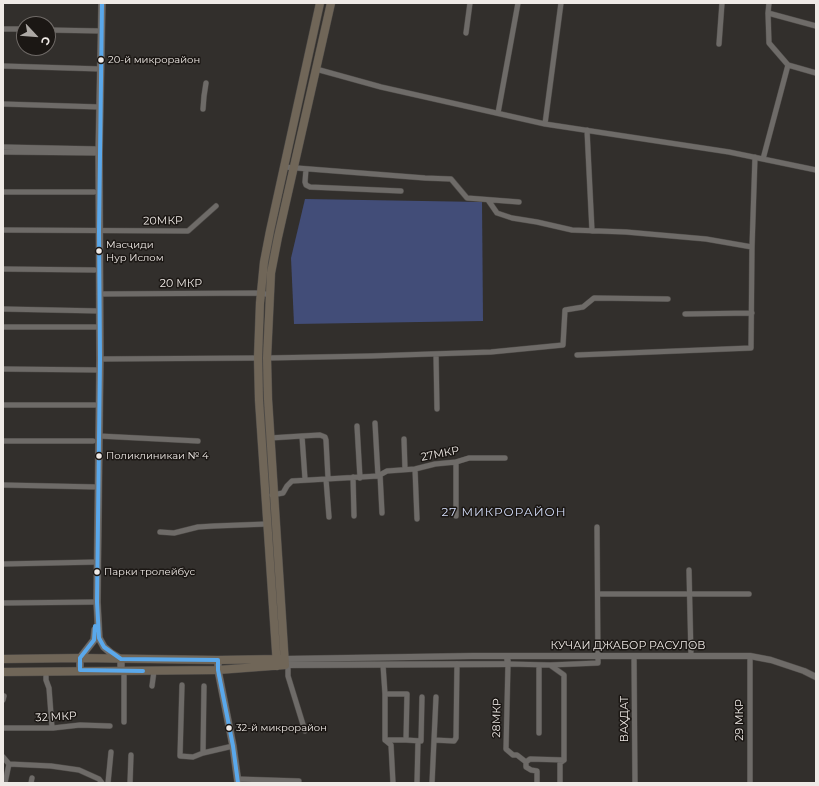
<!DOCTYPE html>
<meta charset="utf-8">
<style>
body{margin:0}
#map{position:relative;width:819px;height:786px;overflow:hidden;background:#322f2c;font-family:Montserrat,sans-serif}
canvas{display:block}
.frame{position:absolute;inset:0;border:4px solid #efeae6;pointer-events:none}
.north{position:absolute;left:16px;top:16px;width:40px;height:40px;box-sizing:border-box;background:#1b1714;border:1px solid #706b68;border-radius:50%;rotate:116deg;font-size:11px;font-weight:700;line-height:16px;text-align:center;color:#efeae6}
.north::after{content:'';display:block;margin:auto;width:14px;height:18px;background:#ada9a5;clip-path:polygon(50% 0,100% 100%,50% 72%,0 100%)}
</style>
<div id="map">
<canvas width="819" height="786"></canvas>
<div class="frame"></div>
<div class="north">С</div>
</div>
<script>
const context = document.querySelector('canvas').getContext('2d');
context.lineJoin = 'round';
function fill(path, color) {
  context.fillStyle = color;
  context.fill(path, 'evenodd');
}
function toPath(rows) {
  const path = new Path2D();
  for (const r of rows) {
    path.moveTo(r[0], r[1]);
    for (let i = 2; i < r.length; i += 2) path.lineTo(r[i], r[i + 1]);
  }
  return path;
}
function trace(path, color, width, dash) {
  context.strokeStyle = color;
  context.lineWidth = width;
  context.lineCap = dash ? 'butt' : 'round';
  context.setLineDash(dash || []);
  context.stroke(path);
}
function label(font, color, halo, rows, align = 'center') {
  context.font = font + ' Montserrat,sans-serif';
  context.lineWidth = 3;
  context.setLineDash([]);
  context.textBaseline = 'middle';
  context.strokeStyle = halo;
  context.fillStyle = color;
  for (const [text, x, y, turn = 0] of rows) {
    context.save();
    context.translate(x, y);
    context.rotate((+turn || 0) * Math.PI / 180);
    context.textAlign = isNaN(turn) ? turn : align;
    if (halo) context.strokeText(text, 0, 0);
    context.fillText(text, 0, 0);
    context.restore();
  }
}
fill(toPath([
 [305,199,482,202,483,321,294,324,291,258]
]), '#424d78');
const minor = toPath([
 [768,13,816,26],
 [3,29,24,29],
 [48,30,102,31],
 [466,33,470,3],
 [719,44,722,3],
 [788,65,816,73],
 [3,66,101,69],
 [316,69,381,87,545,124,729,152,816,170],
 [3,104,100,107],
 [203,109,204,96,206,83],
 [498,113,518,3],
 [545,124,561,3],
 [587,130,592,231],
 [3,147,99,149],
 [3,152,99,153],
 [763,159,788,65,769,43,768,13,769,3],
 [284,167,425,178,451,179,467,198,519,202],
 [306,169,305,182,306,185,310,187,401,191],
 [3,192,94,192],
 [488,200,497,213,512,218,537,222,572,230,626,232,706,239,752,247],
 [3,230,188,231,216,206],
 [3,269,95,270],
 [99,294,261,293,270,295],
 [3,309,100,311],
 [685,314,752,313],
 [3,327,100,327],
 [436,354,437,409],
 [577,355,751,348,752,247,755,157],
 [267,358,371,356,491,352,563,345,565,310,583,307,594,298,668,299],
 [100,359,258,358],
 [3,369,100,370],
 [3,405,99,405],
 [375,423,378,476],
 [357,426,360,478],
 [99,436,198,441],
 [302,436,320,435,325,437,326,440,328,478],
 [270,438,302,436,305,479],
 [404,439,405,469],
 [3,441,93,441],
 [456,462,456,516],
 [415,469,417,519],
 [380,474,382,513],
 [353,477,354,516],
 [326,479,329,517],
 [3,485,98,487],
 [272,495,283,493,287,486,292,481,378,476,387,471,415,469,435,464,456,462,469,458,505,458],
 [160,532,174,533,198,527,214,526,267,524],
 [3,564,98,562],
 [689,570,691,656],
 [598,594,749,594],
 [3,603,97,602],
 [634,656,635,783],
 [750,656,750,783],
 [288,665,288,676,305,731],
 [383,665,385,694],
 [550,665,598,663,597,527],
 [46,671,46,680,49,688,52,728],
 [182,685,180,756,193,757,203,753,233,746],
 [152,686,154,671],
 [436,697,434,740,454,741,456,738,457,664],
 [3,700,4,696],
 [124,722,124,672],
 [3,728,53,728,80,725,110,726],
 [539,733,539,665],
 [385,740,406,740],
 [203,753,204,686],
 [3,757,9,764,51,766,79,770,99,779,102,783],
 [526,762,517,755,513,755,506,749,508,664,550,665,564,675,564,760,530,759,526,762,526,767,531,770,537,771,537,783],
 [237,779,299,781],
 [5,783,9,764],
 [31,783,32,778],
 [108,783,111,752],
 [130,783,131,755],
 [393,783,391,745,385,740,385,694,407,694,406,740,421,741,422,697],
 [417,783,418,741],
 [432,783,434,740],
 [560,783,560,763,564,760]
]);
const tertiary = toPath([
 [285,659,472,656,750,656,771,660,804,671,816,677],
 [285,665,508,664,507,657]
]);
const secondary = toPath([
 [102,3,99,153,100,359,97,602,99,638,104,647,111,653,121,659,121,671],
 [218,660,218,670,233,746,238,783],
 [80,670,80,658,94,640,95,630]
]);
const trunk = toPath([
 [3,659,80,658,218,660,280,659],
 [277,666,259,400,258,358,260,303,264,262,270,231,320,3],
 [3,672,218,670,285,665,268,399,267,358,271,273,278,237,331,3]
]);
trace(minor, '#4d4a47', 6);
trace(tertiary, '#4d4a47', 7);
trace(secondary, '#4d4a47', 8);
trace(trunk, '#4d4a47', 9);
trace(minor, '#6e6b68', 5);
trace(tertiary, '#6e6b68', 6);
trace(secondary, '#6e6b68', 7);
trace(trunk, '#706658', 8);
trace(toPath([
 [102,3,99,231,100,359,97,602,99,638,104,647,121,659,218,660,218,670,233,746,238,783],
 [95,626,94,640,80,658,80,670,143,671]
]), '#5aa8eb', 4);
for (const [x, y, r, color] of [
 [101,60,3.5,"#efeae6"],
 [99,251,3.5,"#efeae6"],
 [99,456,3.5,"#efeae6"],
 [97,572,3.5,"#efeae6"],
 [229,728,3.5,"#efeae6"]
]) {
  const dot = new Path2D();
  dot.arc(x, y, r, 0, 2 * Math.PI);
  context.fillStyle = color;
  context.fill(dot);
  trace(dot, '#1b1714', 1.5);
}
label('10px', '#efeae6', '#1b1714', [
 ["20-й микрорайон",108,60],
 ["Масҷиди",106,245],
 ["Нур Ислом",106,258],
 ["Поликлиникаи № 4",106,456],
 ["Парки тролейбус",104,572],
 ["32-й микрорайон",236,728]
], 'left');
label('11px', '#efeae6', '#1b1714', [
 ["20МКР",163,221,-1],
 ["20 МКР",181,284],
 ["27МКР",440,454,-11],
 ["КУЧАИ ДЖАБОР РАСУЛОВ",628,646],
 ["32 МКР",56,717,-3],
 ["28МКР",497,718,-89],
 ["ВАҲДАТ",625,719,-90],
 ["29 МКР",740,720,-90]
]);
context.letterSpacing = '1px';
label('12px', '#d5dffb', '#1b1714', [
 ["27 МИКРОРАЙОН",504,512]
]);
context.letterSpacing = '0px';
</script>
